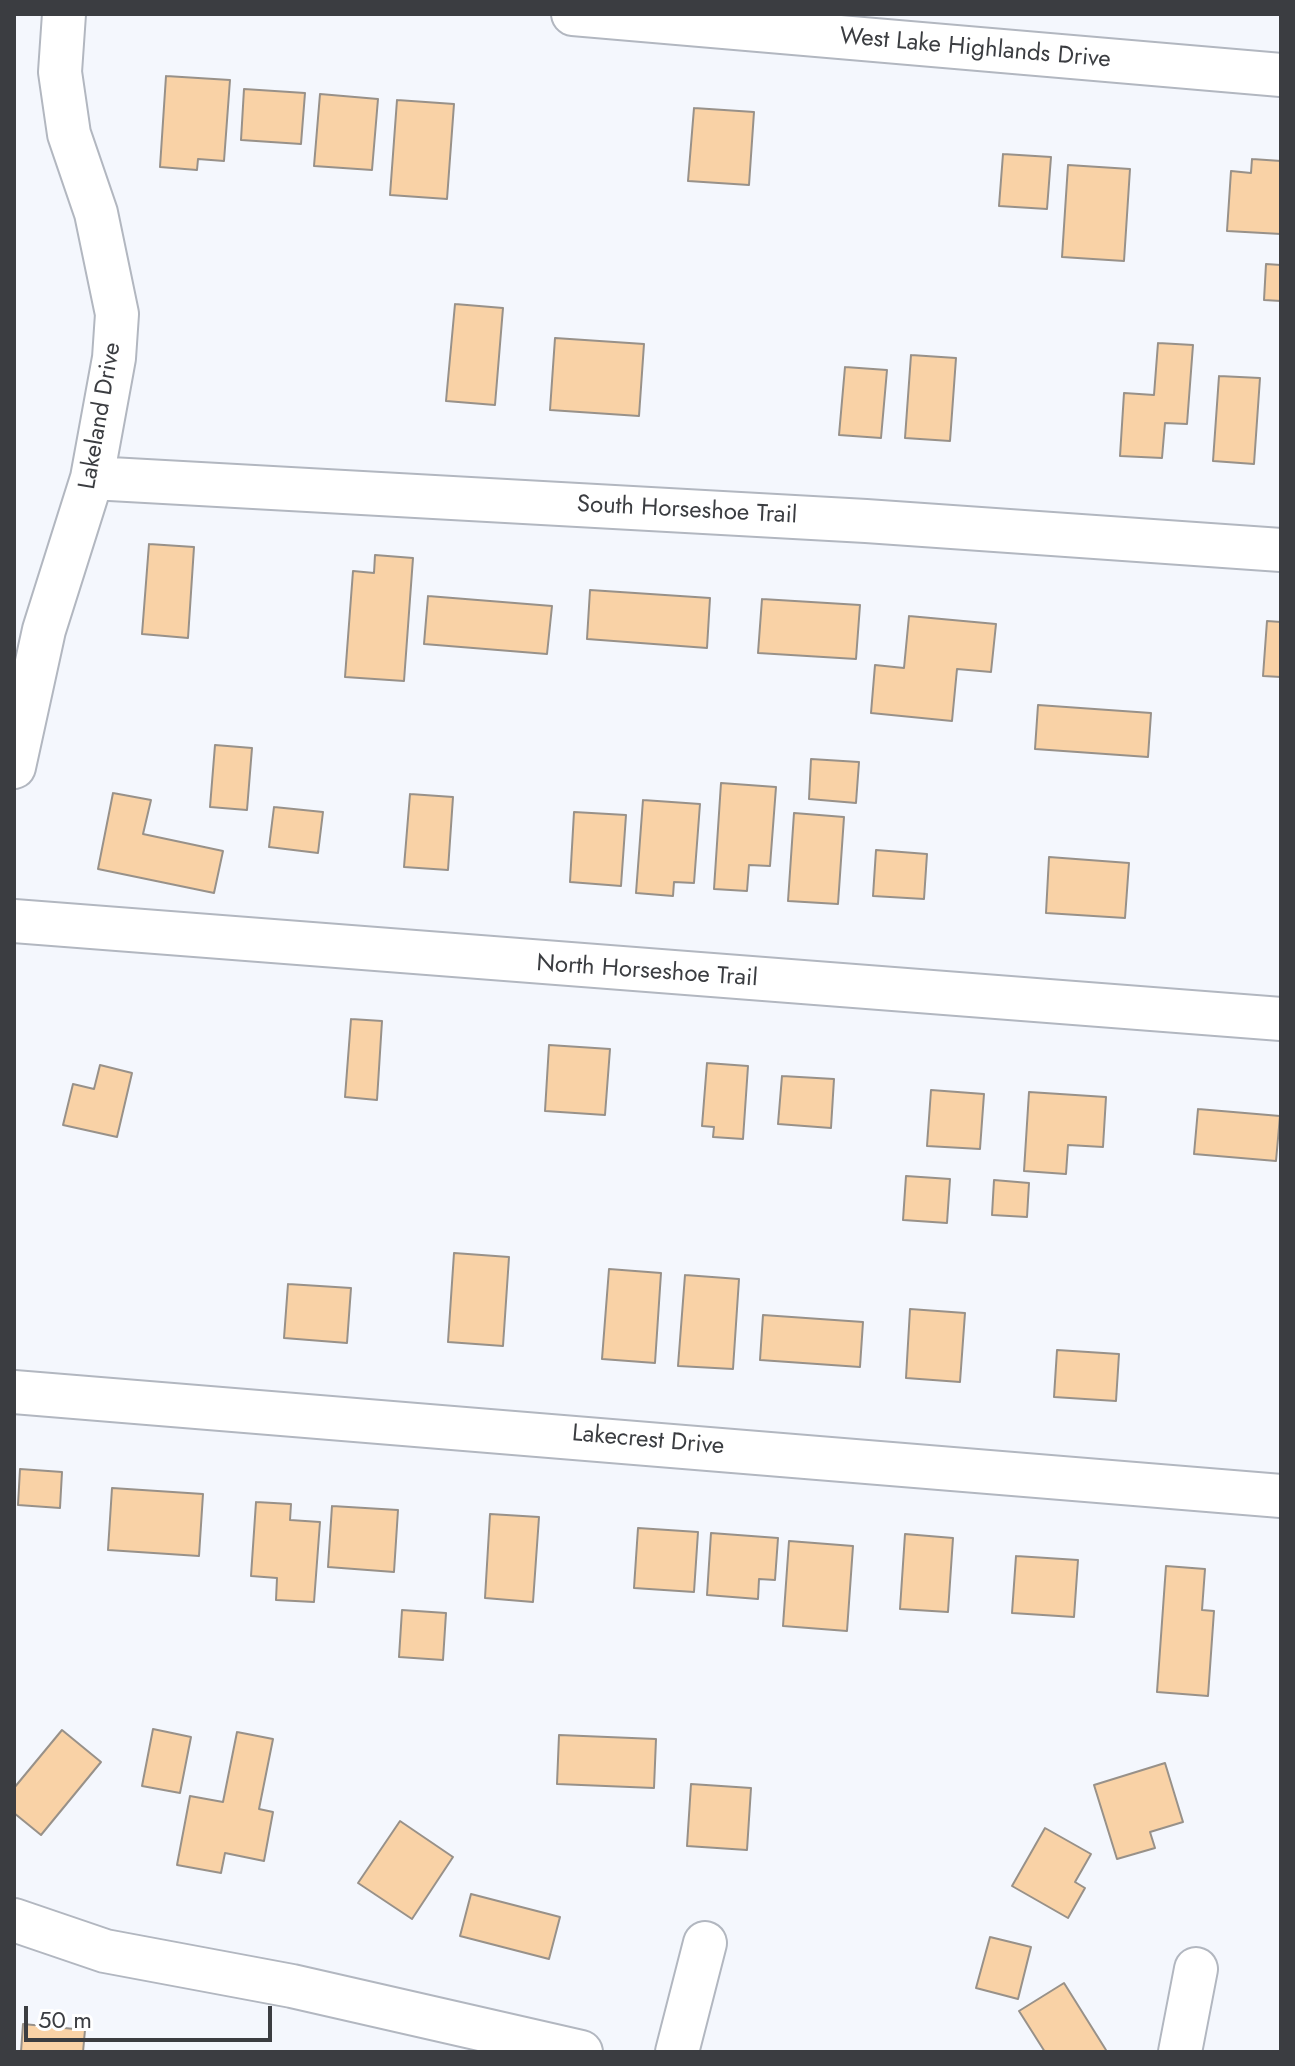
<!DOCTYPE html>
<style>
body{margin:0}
#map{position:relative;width:1295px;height:2066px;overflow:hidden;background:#f4f7fd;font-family:Jost,sans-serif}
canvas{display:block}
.frame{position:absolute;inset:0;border:16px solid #3b3d41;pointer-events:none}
.scale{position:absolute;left:24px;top:2006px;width:248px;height:36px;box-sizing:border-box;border:4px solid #3b3d41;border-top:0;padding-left:10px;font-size:24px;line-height:28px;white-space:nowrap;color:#3b3d41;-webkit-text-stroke:6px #fff;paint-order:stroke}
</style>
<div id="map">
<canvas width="1295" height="2066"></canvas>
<div class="frame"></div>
<div class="scale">50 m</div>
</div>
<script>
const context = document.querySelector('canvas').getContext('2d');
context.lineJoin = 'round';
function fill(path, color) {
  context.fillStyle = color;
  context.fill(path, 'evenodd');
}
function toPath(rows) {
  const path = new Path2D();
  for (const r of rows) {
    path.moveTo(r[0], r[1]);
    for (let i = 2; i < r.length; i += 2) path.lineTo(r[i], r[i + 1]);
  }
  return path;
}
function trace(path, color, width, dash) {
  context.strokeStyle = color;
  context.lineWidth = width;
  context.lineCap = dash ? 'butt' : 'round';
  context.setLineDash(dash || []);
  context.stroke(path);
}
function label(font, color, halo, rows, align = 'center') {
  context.font = font + ' Jost,sans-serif';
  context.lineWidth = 6;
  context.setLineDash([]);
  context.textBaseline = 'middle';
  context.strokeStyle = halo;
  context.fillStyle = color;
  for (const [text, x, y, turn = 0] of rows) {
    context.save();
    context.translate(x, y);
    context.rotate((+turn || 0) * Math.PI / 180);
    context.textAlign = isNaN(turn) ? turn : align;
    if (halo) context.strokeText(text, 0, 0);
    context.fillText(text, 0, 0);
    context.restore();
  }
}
const building = toPath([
 [166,76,230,80,224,161,198,159,197,170,160,167,166,76],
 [244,89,305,93,301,144,241,140,244,89],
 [320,94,378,99,372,170,314,166,320,94],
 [397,100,454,104,447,199,390,195,397,100],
 [694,108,754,112,749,185,688,181,694,108],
 [1003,154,1051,157,1047,209,999,206,1003,154],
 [1252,159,1281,161,1281,234,1227,231,1231,171,1251,173,1252,159],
 [1068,165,1130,169,1124,261,1062,257,1068,165],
 [1266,264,1281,265,1281,301,1264,300,1266,264],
 [455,304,503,308,495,405,446,401,455,304],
 [555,338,644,344,639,416,550,410,555,338],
 [1158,343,1193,345,1187,424,1165,423,1162,458,1120,456,1124,393,1154,395,1158,343],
 [911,355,956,358,950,441,905,438,911,355],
 [845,367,887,370,881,438,839,435,845,367],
 [1219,376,1260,378,1254,464,1213,461,1219,376],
 [149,544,194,547,188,638,142,634,149,544],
 [375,555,413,558,404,681,345,677,353,571,374,573,375,555],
 [590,590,710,598,707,648,587,639,590,590],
 [428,596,552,606,547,654,424,644,428,596],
 [762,599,860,605,856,659,758,653,762,599],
 [909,616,996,624,991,672,957,669,952,721,871,713,875,665,904,668,909,616],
 [1267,621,1281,622,1281,677,1263,676,1267,621],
 [1038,705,1151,713,1148,757,1035,749,1038,705],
 [215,745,252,748,247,810,210,807,215,745],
 [811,759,859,762,856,803,809,799,811,759],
 [721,783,776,787,770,866,749,865,747,891,714,889,721,783],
 [113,793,151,800,143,834,223,851,214,893,98,869,113,793],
 [410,794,453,797,448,870,404,867,410,794],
 [643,800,700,804,694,883,674,882,673,896,636,893,643,800],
 [274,807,323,812,318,853,269,847,274,807],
 [574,812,626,815,621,886,570,882,574,812],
 [794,813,844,817,838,904,788,901,794,813],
 [876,850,927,854,924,899,873,896,876,850],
 [1049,857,1129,863,1125,918,1046,913,1049,857],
 [351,1019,382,1021,377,1100,345,1097,351,1019],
 [549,1045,610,1049,605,1115,545,1111,549,1045],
 [707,1063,748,1066,743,1139,713,1137,714,1127,702,1126,707,1063],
 [100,1065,132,1073,117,1137,63,1125,73,1084,94,1089,100,1065],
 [782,1076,834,1079,831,1128,778,1124,782,1076],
 [931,1090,984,1094,980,1149,927,1146,931,1090],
 [1029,1092,1106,1097,1103,1147,1068,1145,1066,1174,1024,1171,1029,1092],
 [1198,1109,1280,1116,1276,1161,1194,1154,1198,1109],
 [906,1176,950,1179,947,1223,903,1220,906,1176],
 [994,1180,1029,1183,1027,1217,992,1215,994,1180],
 [454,1253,509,1257,503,1346,448,1342,454,1253],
 [609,1269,661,1273,655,1363,602,1359,609,1269],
 [685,1275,739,1279,733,1369,678,1366,685,1275],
 [288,1284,351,1288,347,1343,284,1338,288,1284],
 [910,1309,965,1313,960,1382,906,1378,910,1309],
 [763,1315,863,1322,860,1367,760,1360,763,1315],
 [1057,1350,1119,1354,1116,1401,1054,1397,1057,1350],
 [20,1469,62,1472,60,1508,18,1505,20,1469],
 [112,1488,203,1494,199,1556,108,1550,112,1488],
 [256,1502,291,1504,290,1520,320,1522,314,1602,276,1600,277,1578,251,1576,256,1502],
 [332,1506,398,1510,394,1572,328,1567,332,1506],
 [490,1514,539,1517,533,1602,485,1598,490,1514],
 [638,1528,698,1532,694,1592,634,1588,638,1528],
 [711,1533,778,1538,775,1580,759,1579,758,1599,707,1595,711,1533],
 [905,1534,953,1538,948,1612,900,1609,905,1534],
 [789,1541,853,1546,847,1631,783,1626,789,1541],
 [1016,1556,1078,1560,1074,1617,1012,1613,1016,1556],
 [1166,1566,1205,1569,1202,1610,1214,1611,1208,1696,1157,1692,1166,1566],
 [402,1610,446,1613,443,1660,399,1657,402,1610],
 [153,1729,191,1737,180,1793,142,1786,153,1729],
 [62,1730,101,1762,41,1835,14,1813,14,1788,62,1730],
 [237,1732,273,1739,259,1809,273,1812,264,1861,225,1853,221,1873,177,1865,190,1796,223,1802,237,1732],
 [559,1735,656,1739,654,1788,557,1784,559,1735],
 [1165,1763,1183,1822,1150,1832,1155,1848,1117,1859,1094,1785,1165,1763],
 [691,1784,751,1788,747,1850,687,1846,691,1784],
 [400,1821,453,1857,412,1919,358,1883,400,1821],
 [1045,1828,1091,1854,1075,1882,1085,1888,1068,1918,1012,1886,1045,1828],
 [471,1894,560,1917,549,1959,460,1936,471,1894],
 [990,1937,1031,1947,1018,1999,976,1988,990,1937],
 [1064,1983,1106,2050,1103,2052,1045,2052,1019,2011,1064,1983],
 [23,2024,85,2030,83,2052,21,2052,23,2024]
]);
fill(building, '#f9d2a6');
trace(building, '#989189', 2);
const minor = toPath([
 [573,14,1281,75],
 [92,478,866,521,1281,550],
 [14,767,44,630,92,478,114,358,117,314,96,213,69,134,60,72,64,14],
 [14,921,1281,1019],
 [14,1392,1281,1496],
 [14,1920,105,1951,292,1986,581,2052],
 [677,2052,705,1943],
 [1180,2052,1196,1969]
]);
trace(minor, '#b2b7c0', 46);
trace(minor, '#fff', 42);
label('24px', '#3b3d41', '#fff', [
 ["West Lake Highlands Drive",975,49,5],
 ["Lakeland Drive",101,416,-80],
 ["South Horseshoe Trail",687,511,3],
 ["North Horseshoe Trail",647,972,4],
 ["Lakecrest Drive",648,1441,5]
]);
</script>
